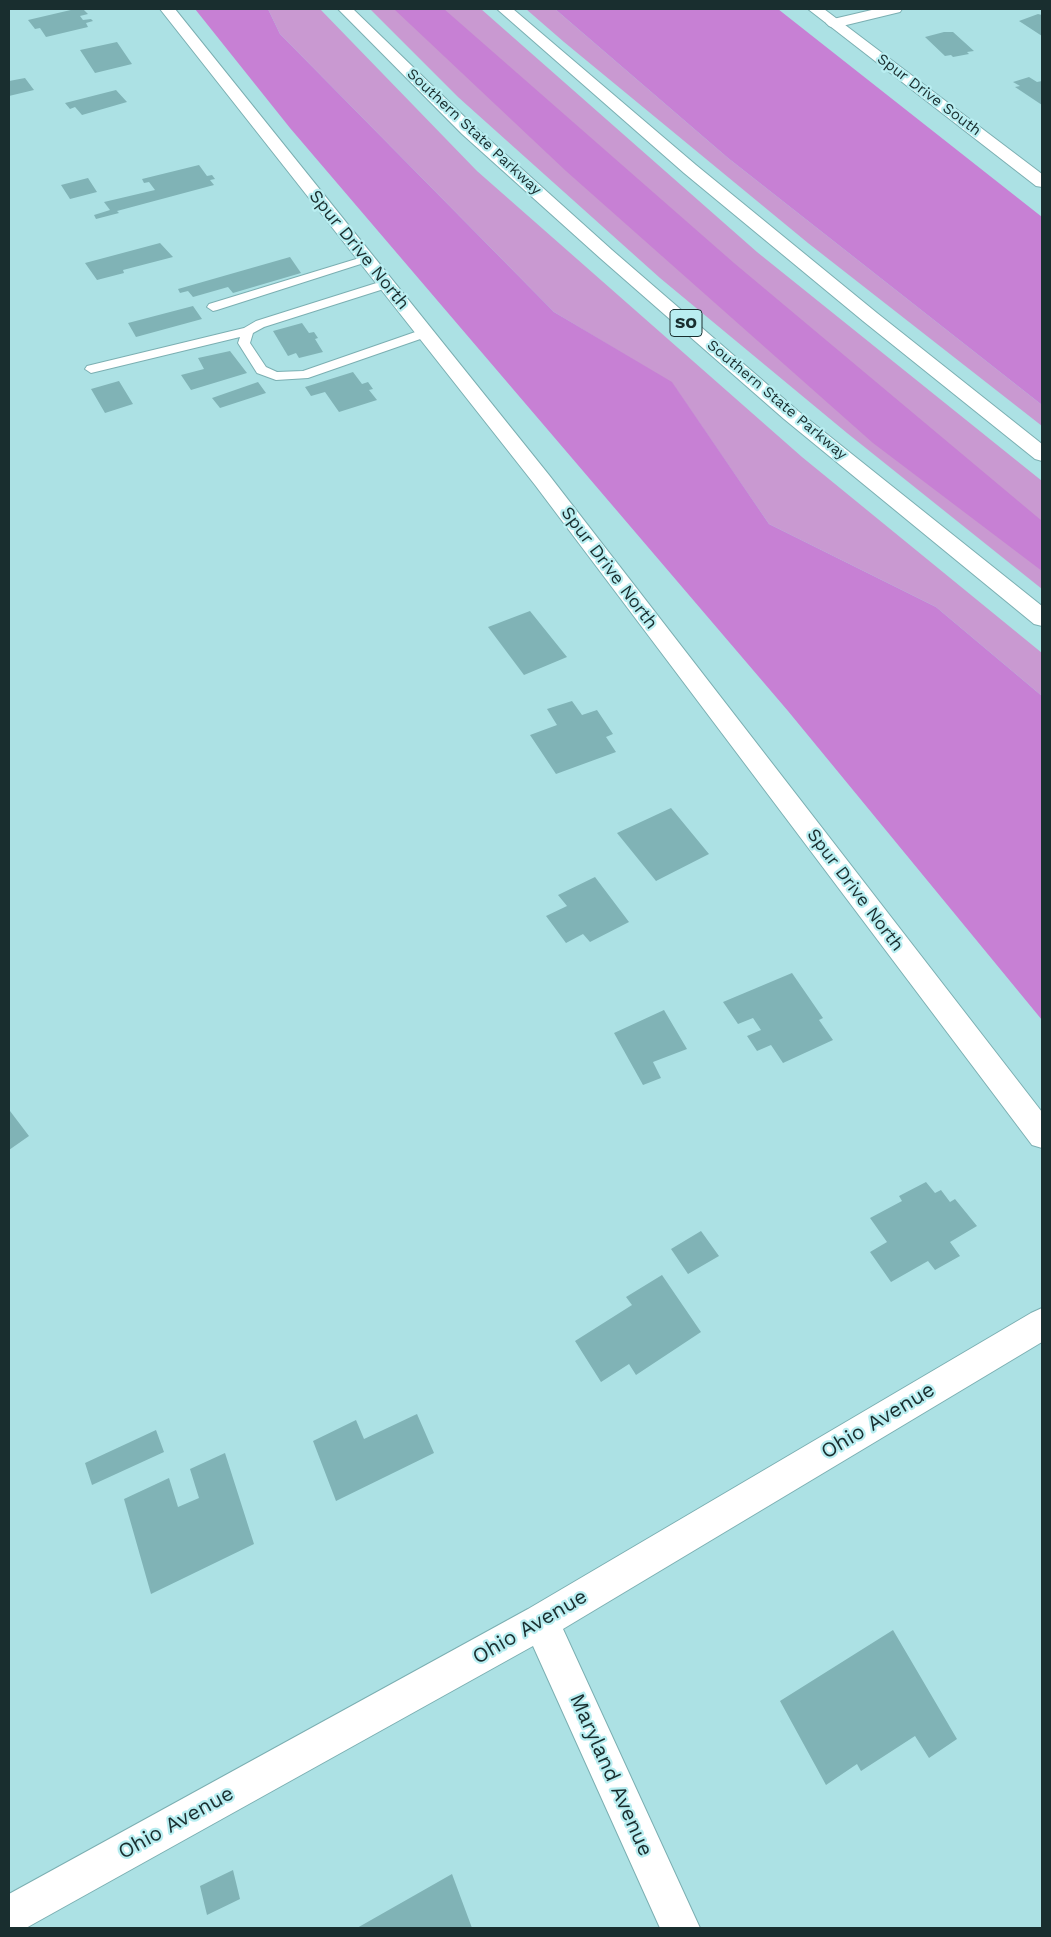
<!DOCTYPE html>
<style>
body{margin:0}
#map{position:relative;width:1051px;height:1937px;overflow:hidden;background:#ace1e4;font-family:"Work Sans",sans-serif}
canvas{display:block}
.frame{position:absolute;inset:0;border:10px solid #192e2f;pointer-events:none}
</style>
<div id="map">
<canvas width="1051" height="1937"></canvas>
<div class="frame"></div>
</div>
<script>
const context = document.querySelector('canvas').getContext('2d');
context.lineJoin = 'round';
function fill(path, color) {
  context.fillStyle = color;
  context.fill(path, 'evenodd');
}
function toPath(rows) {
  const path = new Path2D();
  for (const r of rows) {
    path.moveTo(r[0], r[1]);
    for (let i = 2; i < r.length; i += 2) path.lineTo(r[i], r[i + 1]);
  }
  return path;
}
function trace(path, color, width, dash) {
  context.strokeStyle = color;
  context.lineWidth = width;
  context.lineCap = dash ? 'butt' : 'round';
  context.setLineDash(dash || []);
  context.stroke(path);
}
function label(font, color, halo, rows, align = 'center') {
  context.font = font + ' "Work Sans",sans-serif';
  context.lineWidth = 4.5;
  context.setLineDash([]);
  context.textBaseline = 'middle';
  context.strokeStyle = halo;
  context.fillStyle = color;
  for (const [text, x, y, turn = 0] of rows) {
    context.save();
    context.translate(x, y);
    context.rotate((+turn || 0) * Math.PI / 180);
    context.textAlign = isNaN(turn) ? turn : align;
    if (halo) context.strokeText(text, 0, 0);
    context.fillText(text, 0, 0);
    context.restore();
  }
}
fill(toPath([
 [268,9,320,9,477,171,802,457,1042,653,1042,696,936,607,769,524,672,383,554,312,280,34],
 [370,9,481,9,757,252,1042,481,1042,589,847,433,660,278,458,97],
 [526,9,555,9,728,158,1042,405,1042,426,808,243,564,42]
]), '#c999d1');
fill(toPath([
 [195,9,268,9,280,34,554,312,672,382,769,524,936,607,1042,696,1042,1020,788,711,290,128],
 [394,9,444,9,734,263,1042,521,1042,571,873,443,566,171],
 [555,9,778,9,1042,217,1042,405,728,158]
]), '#c780d4');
fill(toPath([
 [75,9,83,9,88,14,80,16,83,20,91,19,93,21,86,23,88,27,46,37,40,28,35,29,28,20],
 [1038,14,1042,15,1042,36,1019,21],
 [944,32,953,32,974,51,967,52,969,54,953,57,951,55,945,56,925,37],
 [117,42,132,64,95,73,80,50],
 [1029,77,1037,82,1042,81,1042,105,1015,87,1020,86,1013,82],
 [25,78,34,90,9,96,9,81],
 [116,90,127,102,82,115,75,107,70,109,65,103],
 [199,165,207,176,212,175,215,179,210,180,214,185,117,211,119,213,96,219,94,215,110,210,104,202,155,190,149,182,144,183,142,179],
 [88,178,97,192,70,199,61,185],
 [160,243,173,257,123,270,124,273,97,280,85,263],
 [290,257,301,273,233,293,228,287,193,297,188,291,180,293,178,289],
 [193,306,202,319,136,337,128,323],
 [302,323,309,333,314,332,318,338,315,339,323,352,299,358,296,353,288,356,273,331],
 [230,351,247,373,191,390,181,375,204,369,198,358],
 [353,372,362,384,368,382,373,389,369,390,377,400,339,412,325,392,311,396,305,387],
 [119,381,133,404,105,413,91,389],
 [258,382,266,393,220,408,212,398],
 [530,611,567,657,524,675,488,627],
 [572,701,582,715,597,710,613,734,606,737,616,752,556,774,530,735,557,725,547,709],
 [671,808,709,854,656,881,617,833],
 [595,877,629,922,590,942,583,934,566,943,546,916,567,906,558,895],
 [792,973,823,1018,819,1020,833,1040,783,1063,771,1045,757,1051,747,1036,761,1030,753,1018,738,1024,723,1002],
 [664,1010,687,1049,653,1062,661,1078,643,1085,614,1033],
 [10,1111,29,1136,9,1150,9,1112],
 [926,1182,935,1193,941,1190,950,1202,955,1199,977,1226,950,1242,960,1256,935,1270,928,1261,891,1282,870,1252,887,1242,870,1218,902,1201,899,1196],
 [701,1231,719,1256,688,1274,671,1249],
 [662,1275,701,1332,636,1375,629,1364,601,1382,575,1341,632,1305,626,1297],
 [417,1414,434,1453,336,1501,313,1441,356,1420,364,1439],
 [156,1430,164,1452,92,1485,85,1463],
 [225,1453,254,1544,151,1594,124,1499,169,1478,178,1507,199,1498,190,1469],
 [893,1630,957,1739,929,1758,915,1736,861,1771,857,1764,826,1785,780,1701],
 [233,1870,240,1899,207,1915,200,1886],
 [452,1874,472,1928,357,1928]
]), '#80b3b6');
const lane = toPath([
 [366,256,372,259,370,261,217,310,213,311,207,307,209,304,366,256],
 [386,280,392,284,390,287,264,327,253,333,250,343,266,367,277,372,303,371,421,330,429,330,431,333,429,336,308,378,276,380,257,373,238,343,240,337,91,373,85,369,87,366,244,328,256,321,386,280]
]);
const street = toPath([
 [876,9,902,9,900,12,834,28,829,26,826,23,829,20,876,9],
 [1042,1308,1042,1342,563,1629,700,1928,660,1928,533,1646,26,1928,9,1928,9,1894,528,1609,1031,1313,1042,1308]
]);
const secondary = toPath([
 [160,9,175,9,549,475,1042,1112,1042,1148,1032,1145,535,485,160,9],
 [808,9,824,9,1042,174,1042,187,1036,186,808,9]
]);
const highway = toPath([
 [338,9,353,9,474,126,612,250,798,411,1042,606,1042,626,1034,624,784,419,600,258,462,134,338,9],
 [497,9,513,9,696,165,877,313,1042,444,1042,461,1035,459,863,321,684,173,497,9]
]);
trace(lane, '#7bafb2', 2);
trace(street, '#7bafb2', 2);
trace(secondary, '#7bafb2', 2);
trace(highway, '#7bafb2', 2);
fill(lane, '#fff');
fill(street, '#fff');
fill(secondary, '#fff');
fill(highway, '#fff');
label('15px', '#192e2f', '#b9eef1', [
 ["Spur Drive South",929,95,37],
 ["Southern State Parkway",474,132,43],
 ["Southern State Parkway",777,400,40]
]);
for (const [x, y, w] of [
 [686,323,32]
]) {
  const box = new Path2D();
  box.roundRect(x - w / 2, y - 13.5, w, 27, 4);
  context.fillStyle = '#b9eef1';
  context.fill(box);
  trace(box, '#192e2f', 1);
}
label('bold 16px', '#192e2f', null, [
 ["SO",686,323]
]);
label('18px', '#192e2f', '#b9eef1', [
 ["Spur Drive North",359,250,51],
 ["Spur Drive North",609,568,53],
 ["Spur Drive North",855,890,53]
]);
label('21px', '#192e2f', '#b9eef1', [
 ["Ohio Avenue",878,1421,-31],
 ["Ohio Avenue",530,1627,-30],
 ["Maryland Avenue",611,1775,66],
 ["Ohio Avenue",176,1823,-29]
]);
</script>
